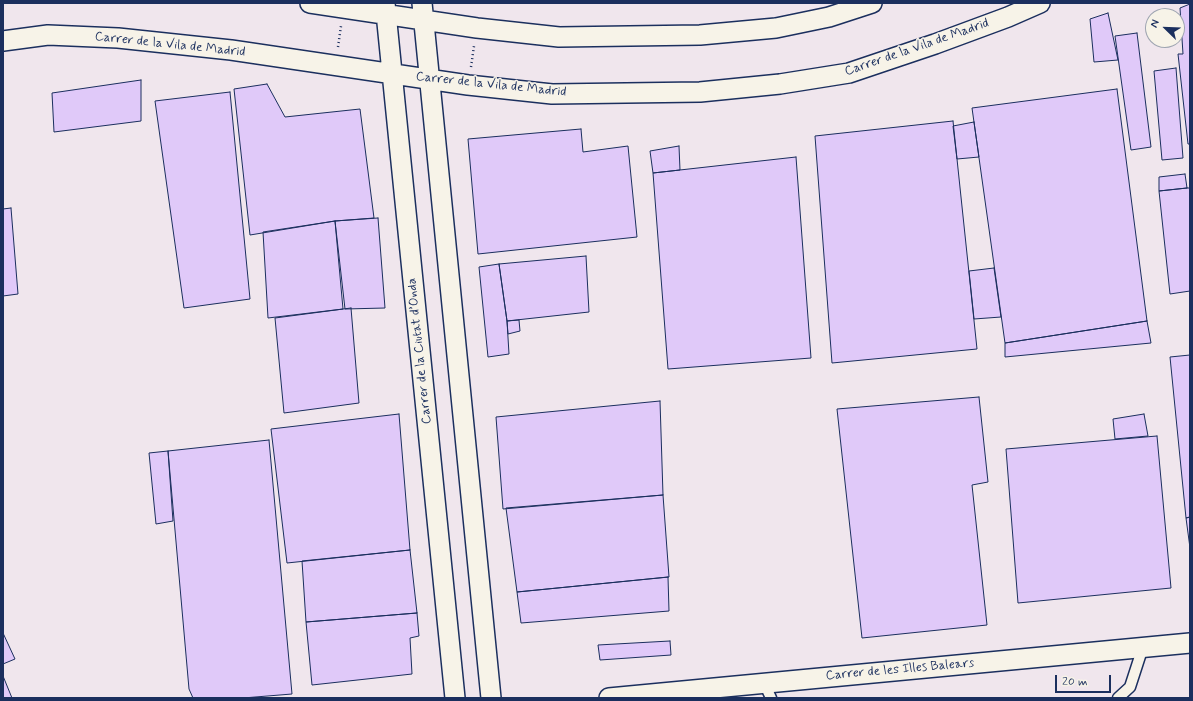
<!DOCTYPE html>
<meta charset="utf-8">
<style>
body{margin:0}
#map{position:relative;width:1193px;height:701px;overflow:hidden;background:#f7f3e8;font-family:Mynerve,sans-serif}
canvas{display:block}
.frame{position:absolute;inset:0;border:4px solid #1b2f5e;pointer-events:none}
.north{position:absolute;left:1145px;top:8px;width:40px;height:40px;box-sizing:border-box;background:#f7f3e8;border:1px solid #9fa5b1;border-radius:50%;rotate:293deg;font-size:11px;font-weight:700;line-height:16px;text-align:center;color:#1b2f5e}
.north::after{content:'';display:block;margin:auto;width:14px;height:18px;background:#1b2f5e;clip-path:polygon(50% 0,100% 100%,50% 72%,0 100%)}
.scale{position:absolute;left:1055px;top:675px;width:56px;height:18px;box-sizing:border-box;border:2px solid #1b2f5e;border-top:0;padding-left:5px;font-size:12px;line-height:14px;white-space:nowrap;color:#1b2f5e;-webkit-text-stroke:3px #f7f3e8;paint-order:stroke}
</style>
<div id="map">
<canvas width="1193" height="701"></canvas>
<div class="frame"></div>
<div class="north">N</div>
<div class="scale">20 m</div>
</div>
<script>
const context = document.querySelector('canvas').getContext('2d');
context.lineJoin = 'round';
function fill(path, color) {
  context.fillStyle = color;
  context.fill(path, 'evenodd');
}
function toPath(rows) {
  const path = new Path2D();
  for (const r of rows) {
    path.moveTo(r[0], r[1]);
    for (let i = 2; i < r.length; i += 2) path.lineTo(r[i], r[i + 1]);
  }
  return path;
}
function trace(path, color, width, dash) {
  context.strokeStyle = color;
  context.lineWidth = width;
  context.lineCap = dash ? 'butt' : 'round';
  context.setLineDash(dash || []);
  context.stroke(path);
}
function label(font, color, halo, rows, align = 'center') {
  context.font = font + ' Mynerve,sans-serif';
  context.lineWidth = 3;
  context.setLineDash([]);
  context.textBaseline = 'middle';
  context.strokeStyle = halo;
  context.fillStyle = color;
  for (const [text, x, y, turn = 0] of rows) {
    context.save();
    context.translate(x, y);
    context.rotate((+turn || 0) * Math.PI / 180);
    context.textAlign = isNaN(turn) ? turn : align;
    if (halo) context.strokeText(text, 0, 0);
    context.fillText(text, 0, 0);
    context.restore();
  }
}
fill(toPath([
 [3,3,1190,3,1190,698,3,698],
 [1153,16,1177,16,1177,40,1153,40]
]), '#f0e6ed');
const building = toPath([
 [1190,4,1190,144,1188,144,1178,54,1183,54,1180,8,1190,4],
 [1108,13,1118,60,1094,62,1090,19,1108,13],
 [1137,33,1151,147,1131,150,1115,36,1137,33],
 [1176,68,1183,158,1162,160,1154,71,1176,68],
 [141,80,141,121,54,132,52,93,141,80],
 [267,84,285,117,360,109,374,218,335,221,250,235,234,89,267,84],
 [1117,89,1147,321,1005,343,972,108,1117,89],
 [230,92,250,299,184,308,155,101,230,92],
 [953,121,977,349,832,363,815,136,953,121],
 [974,122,979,157,957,159,953,126,974,122],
 [581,129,583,152,628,146,637,237,478,254,468,139,581,129],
 [679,146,680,170,653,173,650,151,679,146],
 [796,157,811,358,668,369,653,173,796,157],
 [1185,174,1187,188,1159,191,1159,177,1185,174],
 [1187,188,1190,188,1190,291,1170,294,1159,191,1187,188],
 [11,208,18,294,3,296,3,209,11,208],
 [378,218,385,308,345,309,335,221,378,218],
 [335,221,343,309,268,318,263,232,335,221],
 [586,256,589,312,507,321,499,264,586,256],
 [499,264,507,321,509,354,488,357,479,267,499,264],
 [994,268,1001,317,974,319,969,271,994,268],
 [351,308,359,403,284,413,275,318,351,308],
 [519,320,520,331,508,334,507,321,519,320],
 [1147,321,1151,343,1005,357,1005,343,1147,321],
 [1190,355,1190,517,1186,518,1170,357,1190,355],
 [979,397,988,482,972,485,987,625,862,638,837,409,979,397],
 [660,401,663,495,503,509,496,417,660,401],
 [399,414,410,550,287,563,271,429,399,414],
 [1144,414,1148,436,1115,439,1113,419,1144,414],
 [1157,436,1171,588,1018,603,1006,449,1157,436],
 [269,440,292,694,243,698,193,698,189,689,168,451,269,440],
 [168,451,173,521,156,524,149,453,168,451],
 [663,495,669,577,517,592,506,508,663,495],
 [1190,517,1190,548,1186,518,1190,517],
 [410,550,417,613,306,622,302,561,410,550],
 [668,577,669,611,521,623,517,592,668,577],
 [417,613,419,636,410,638,412,674,312,685,306,622,417,613],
 [3,633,15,659,3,664,3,633],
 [670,641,671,655,600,660,598,645,670,641],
 [3,676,12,698,3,698,3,676]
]);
fill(building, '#e0c9f9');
trace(building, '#1b2f5e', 1);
const service = toPath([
 [764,683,771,698],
 [1118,698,1130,687,1143,647]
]);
const minor = toPath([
 [310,3,477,28,559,37,700,35,776,28,829,17,872,3],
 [385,3,455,698],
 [422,3,491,698],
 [3,41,48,35,118,38,231,50,468,85,552,94,700,92,780,84,849,73,935,44,1008,17,1040,3],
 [609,698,1190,643]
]);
trace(service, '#1b2f5e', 13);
trace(minor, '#1b2f5e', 22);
trace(toPath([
 [338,47,341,26],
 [471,67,474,46]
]), '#1b2f5e', 2.5, [1, 3]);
trace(service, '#f7f3e8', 10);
trace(minor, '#f7f3e8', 19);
label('13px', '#1b2f5e', '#f7f3e8', [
 ["Carrer de la Vila de Madrid",170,45,6],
 ["Carrer de la Vila de Madrid",917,48,-19],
 ["Carrer de la Vila de Madrid",491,85,6],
 ["Carrer de la Ciutat d’Onda",420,351,-96],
 ["Carrer de les Illes Balears",900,670,-5]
]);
</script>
